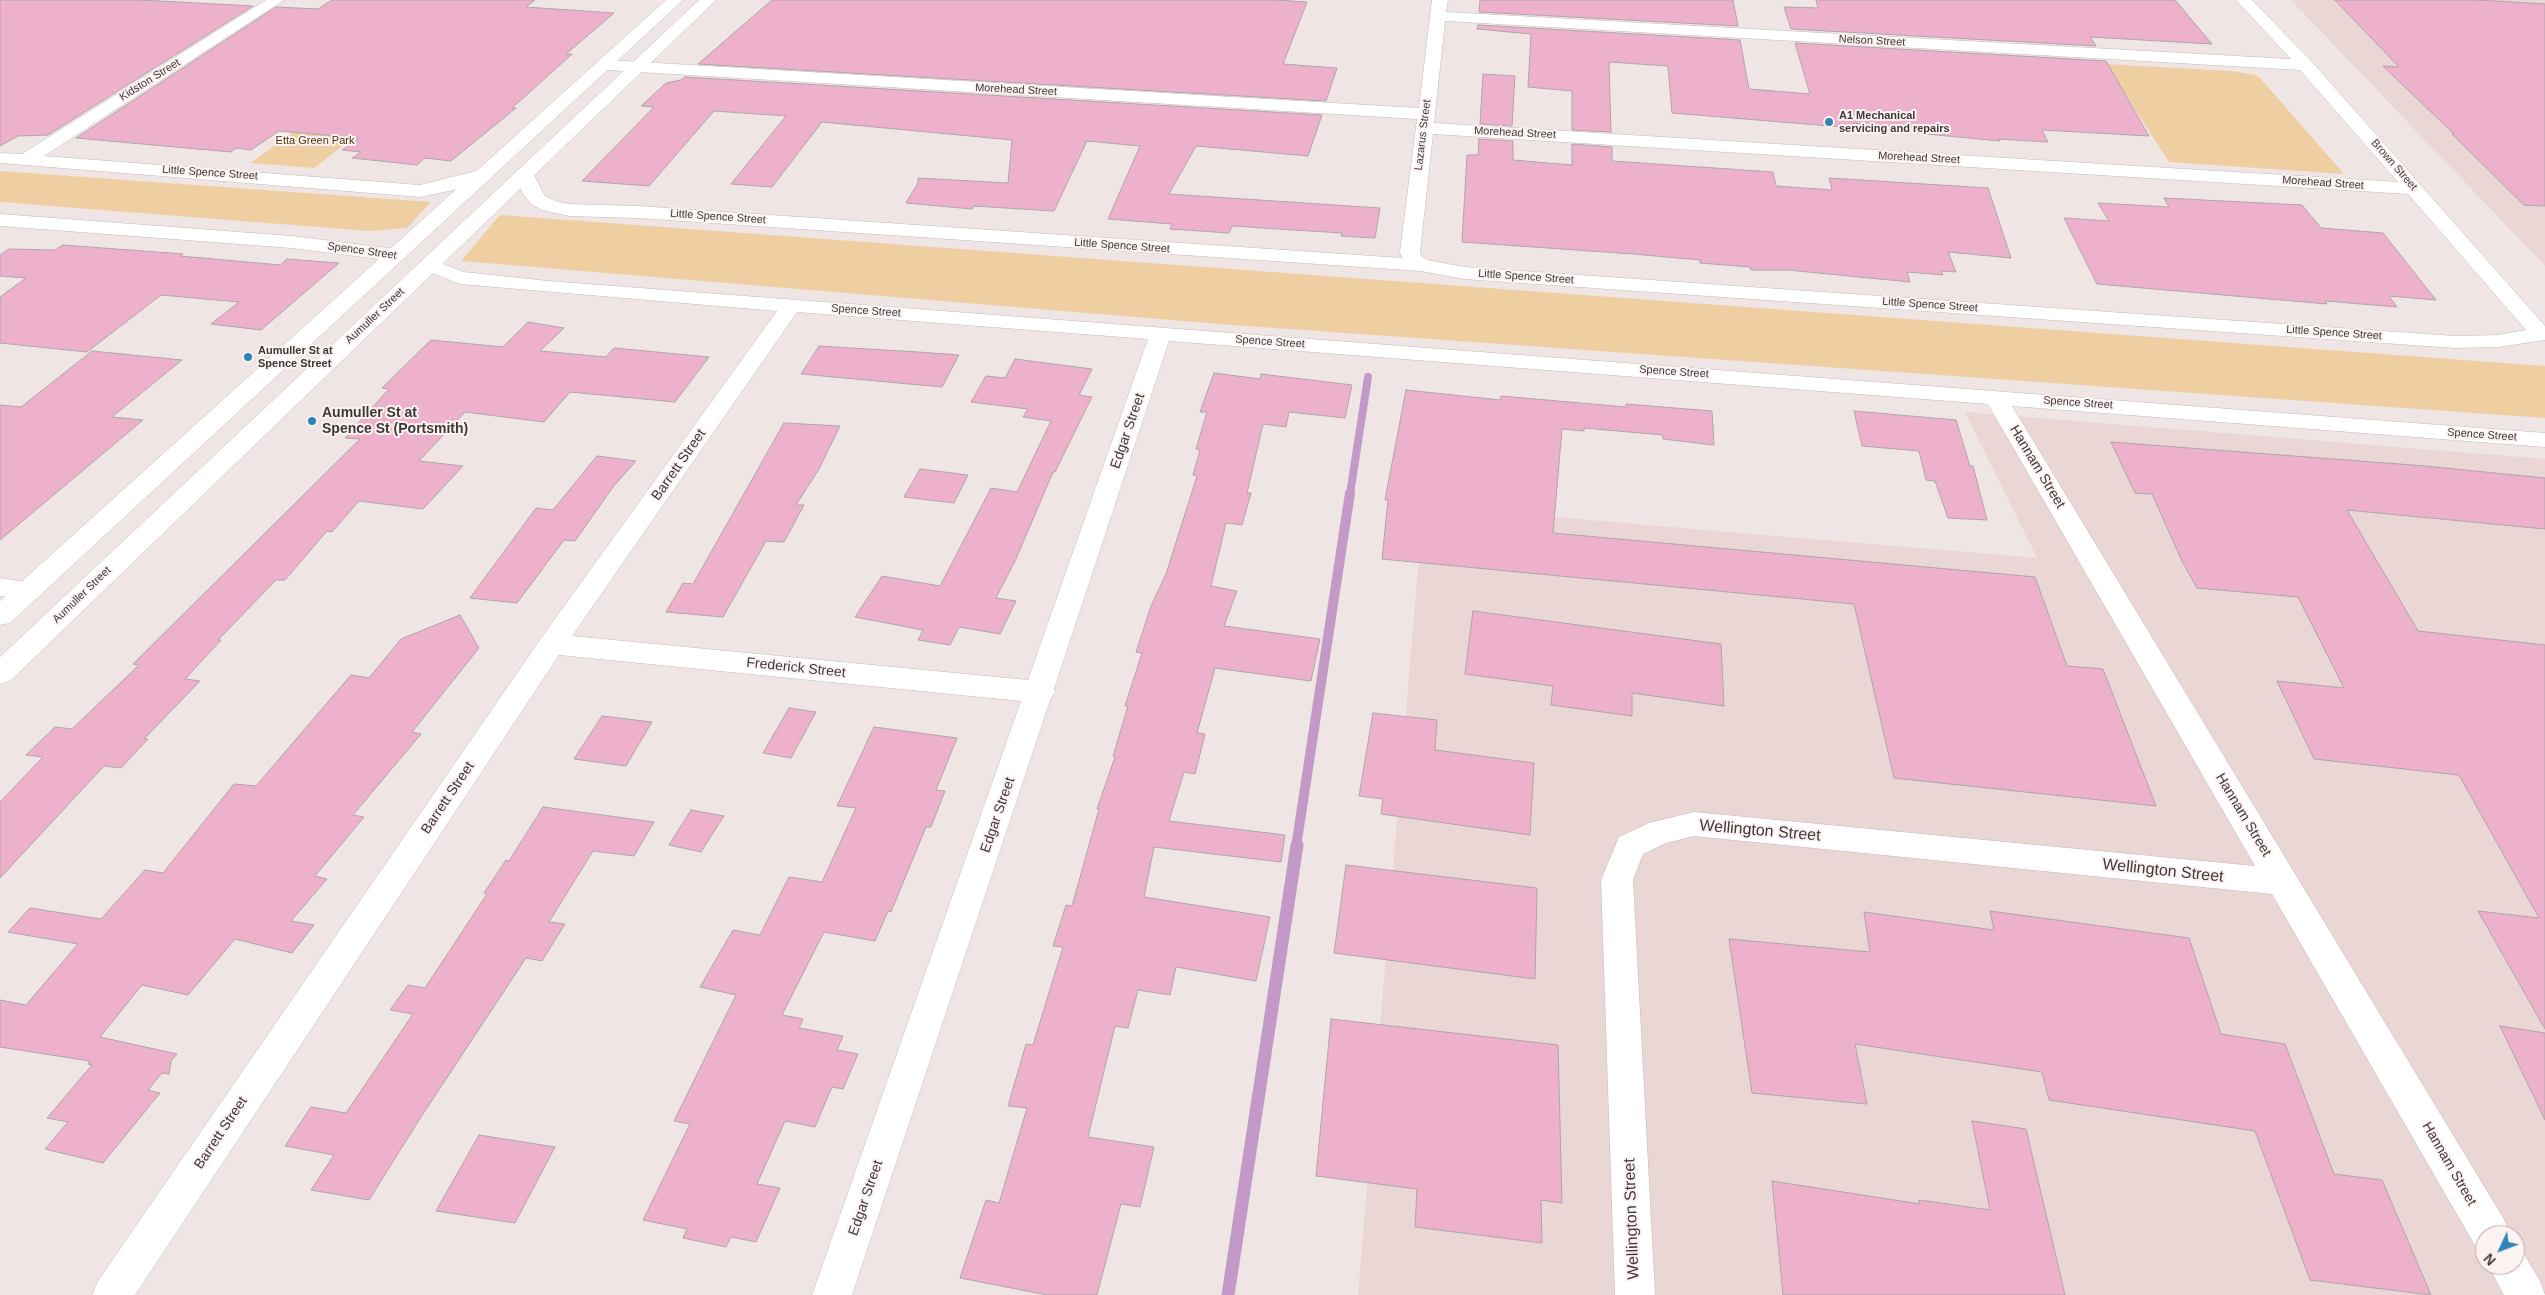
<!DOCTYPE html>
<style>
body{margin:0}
#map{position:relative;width:2545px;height:1295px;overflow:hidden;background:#efe5e5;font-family:Arial,sans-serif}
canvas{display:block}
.north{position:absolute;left:2475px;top:1225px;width:50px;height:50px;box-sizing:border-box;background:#fdf2f2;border:1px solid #b1a8a8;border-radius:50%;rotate:227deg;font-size:14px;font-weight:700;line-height:20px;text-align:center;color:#3e3939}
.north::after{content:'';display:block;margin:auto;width:18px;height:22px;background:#3286b6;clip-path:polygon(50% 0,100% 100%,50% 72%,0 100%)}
</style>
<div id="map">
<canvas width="2545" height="1295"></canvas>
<div class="north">N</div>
</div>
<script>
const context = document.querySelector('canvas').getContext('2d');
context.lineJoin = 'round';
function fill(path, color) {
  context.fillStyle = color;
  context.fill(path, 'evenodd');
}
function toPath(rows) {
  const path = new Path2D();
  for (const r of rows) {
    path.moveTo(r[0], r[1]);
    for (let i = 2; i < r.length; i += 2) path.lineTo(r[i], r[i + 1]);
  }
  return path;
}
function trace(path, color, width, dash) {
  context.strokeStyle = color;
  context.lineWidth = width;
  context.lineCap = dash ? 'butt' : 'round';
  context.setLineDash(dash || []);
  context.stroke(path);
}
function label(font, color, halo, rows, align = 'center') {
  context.font = font + ' Arial,sans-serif';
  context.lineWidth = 4;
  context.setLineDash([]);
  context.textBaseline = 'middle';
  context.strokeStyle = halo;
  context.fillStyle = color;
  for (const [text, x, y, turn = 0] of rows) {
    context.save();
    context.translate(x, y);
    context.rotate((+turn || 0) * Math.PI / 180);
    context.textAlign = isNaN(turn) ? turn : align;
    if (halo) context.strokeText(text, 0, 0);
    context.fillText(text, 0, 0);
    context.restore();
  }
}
fill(toPath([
 [2291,0,2545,0,2545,266],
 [1965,412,2545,459,2545,1295,1358,1295,1423,506,2037,558],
 [2485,1235,2515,1235,2515,1265,2485,1265]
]), '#e9d6d5');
fill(toPath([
 [2106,64,2231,71,2255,75,2260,78,2344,174,2169,162],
 [349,91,408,96,314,168,251,163],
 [0,171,431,202,407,228,369,231,0,202],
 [500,215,2545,366,2545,418,1219,324,461,261]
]), '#efcfa1');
trace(toPath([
 [1350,494,1368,377]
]), '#c39ac7', 8);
trace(toPath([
 [1296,847,1350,493]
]), '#c39ac7', 10);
trace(toPath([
 [1228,1295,1297,845]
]), '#c39ac7', 13);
const building = toPath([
 [0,0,141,0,253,6,48,135,18,136,0,146,0,0],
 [332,0,535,0,526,7,614,13,566,54,572,54,512,108,516,108,451,161,425,158,417,165,352,158,361,152,342,150,359,138,279,131,251,150,236,148,231,152,76,138,276,7,318,9,332,0],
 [772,0,1278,0,1307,2,1283,64,1337,68,1326,101,698,64,772,0],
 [1480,0,1733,0,1738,26,1479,12,1480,0],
 [1816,0,2175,0,2212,44,2090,37,2096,46,1791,29,1784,7,1818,8,1816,0],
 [2335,0,2478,0,2545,4,2545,206,2524,205,2452,134,2454,134,2383,66,2399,67,2335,0],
 [1478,25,1740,40,1749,89,1810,94,1795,43,2106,61,2149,136,2042,130,2048,142,1998,139,2000,141,1916,133,1914,128,1853,123,1854,128,1672,113,1668,66,1609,62,1611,132,1572,130,1572,91,1528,87,1531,34,1477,29,1478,25],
 [1483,74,1515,76,1512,126,1480,124,1483,74],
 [685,77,1322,115,1308,156,1196,146,1169,194,1380,208,1375,238,1341,236,1342,233,1232,226,1229,233,1170,229,1172,224,1108,219,1140,146,1087,141,1054,211,974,206,972,209,906,203,918,183,918,178,1008,183,1012,140,822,122,772,187,731,184,786,116,714,111,649,186,582,181,654,107,641,106,666,83,681,80,685,77],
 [1479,139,1513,141,1513,160,1572,165,1572,144,1612,147,1612,161,1773,172,1776,186,1832,190,1829,178,1988,188,2011,258,1948,252,1956,272,1941,271,1943,275,1907,272,1910,282,1788,270,1751,270,1750,267,1700,263,1700,260,1633,254,1462,242,1467,155,1478,155,1479,139],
 [2164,198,2302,205,2321,228,2383,233,2436,300,2389,296,2397,307,2325,301,2327,304,2097,284,2064,218,2109,221,2098,203,2169,207,2164,198],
 [63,245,183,254,180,256,280,265,287,259,339,263,261,330,211,324,239,302,161,295,87,352,0,343,0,297,26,278,0,276,0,255,9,249,55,250,63,245],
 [528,322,564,328,540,351,606,357,614,348,709,357,675,402,570,392,544,422,465,412,419,461,463,466,423,509,359,501,332,532,327,531,285,580,276,580,218,640,221,640,185,679,200,681,144,739,148,739,121,768,104,766,0,878,0,802,43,757,26,755,55,727,72,729,139,665,133,664,360,439,345,438,389,389,382,388,431,340,503,347,528,322],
 [819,346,918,352,959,355,942,387,801,374,819,346],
 [92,351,182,360,112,417,143,420,0,540,0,405,21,407,92,351],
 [1015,359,1092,369,1079,395,1092,397,1055,472,1053,472,1016,559,996,598,1016,601,1000,634,959,627,950,645,918,640,923,630,855,617,882,576,940,586,991,488,1017,492,1051,421,1023,417,1028,409,971,402,986,376,1005,378,1015,359],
 [1214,373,1260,379,1261,374,1352,385,1345,418,1289,412,1286,427,1263,424,1247,493,1251,493,1242,525,1226,523,1211,586,1237,591,1224,626,1320,639,1311,681,1215,668,1197,733,1205,734,1195,774,1184,772,1169,821,1285,835,1281,862,1154,847,1144,897,1270,917,1256,981,1176,967,1170,995,1138,990,1128,1028,1115,1026,1088,1137,1154,1147,1140,1207,1121,1204,1097,1295,1047,1295,960,1278,986,1200,999,1203,1027,1108,1008,1106,1026,1044,1033,1045,1063,947,1053,946,1066,905,1072,906,1099,809,1097,809,1115,757,1113,756,1128,706,1125,706,1142,653,1136,652,1151,606,1166,574,1197,476,1193,475,1200,450,1196,449,1207,412,1200,412,1214,373],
 [1406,390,1500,400,1501,396,1626,407,1626,404,1712,411,1714,445,1663,439,1663,435,1584,428,1584,431,1562,429,1553,533,2035,577,2067,666,2103,669,2156,806,1894,778,1854,604,1382,559,1388,500,1385,500,1406,390],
 [1854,411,1956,420,1970,466,1973,466,1987,520,1948,518,1935,481,1926,480,1919,451,1862,446,1854,411],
 [784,423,840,426,819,469,796,505,804,505,784,542,766,541,723,617,666,612,683,583,693,584,784,423],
 [2111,442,2425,466,2545,478,2545,529,2347,510,2418,631,2545,645,2545,1029,2478,911,2539,918,2459,775,2314,759,2277,681,2344,688,2298,597,2197,588,2182,561,2152,494,2135,493,2111,442],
 [597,456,636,461,613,487,575,541,564,540,517,603,470,598,536,508,553,510,597,456],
 [920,469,968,475,954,503,904,497,920,469],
 [1473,611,1721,644,1724,706,1632,693,1632,716,1551,705,1553,686,1465,674,1473,611],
 [460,615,479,648,412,732,421,734,353,815,364,817,315,876,327,879,291,921,314,925,292,953,235,939,188,995,142,985,100,1037,177,1054,171,1061,169,1074,162,1073,148,1090,160,1093,103,1163,45,1149,68,1122,47,1118,92,1065,88,1064,90,1061,0,1047,0,1000,26,1005,78,944,8,932,30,908,101,919,145,870,163,873,234,784,256,786,351,675,369,678,401,639,460,615],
 [789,708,816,712,791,758,763,753,789,708],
 [1373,713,1437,720,1435,750,1534,763,1530,835,1381,814,1383,799,1359,796,1373,713],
 [602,716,652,722,626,766,574,759,602,716],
 [874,727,957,738,936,790,945,791,931,827,926,827,891,912,888,911,875,941,824,932,782,1015,803,1019,799,1028,843,1036,837,1050,858,1054,843,1089,832,1087,815,1127,785,1121,757,1184,780,1188,756,1242,731,1237,726,1247,683,1238,687,1229,643,1220,690,1124,674,1121,736,995,700,987,733,930,760,935,789,877,822,882,856,808,837,806,874,727],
 [543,807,654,822,634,856,593,851,549,922,565,924,542,961,526,958,419,1120,369,1200,311,1190,334,1155,285,1146,311,1107,346,1113,413,1014,390,1010,408,985,425,988,487,894,484,893,506,860,509,861,543,807],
 [691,810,724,816,701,852,669,845,691,810],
 [1346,865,1537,888,1535,979,1334,953,1346,865],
 [1990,911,2189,938,2221,1034,2285,1044,2334,1174,2382,1180,2431,1295,2310,1280,2255,1131,2049,1100,2042,1072,1855,1044,1867,1104,1752,1093,1729,939,1870,952,1864,912,1994,930,1990,911],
 [1331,1019,1558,1045,1562,1203,1541,1200,1542,1243,1415,1227,1417,1189,1316,1176,1331,1019],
 [2500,1026,2545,1033,2545,1120,2500,1026],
 [1972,1121,2026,1129,2065,1295,1783,1295,1772,1181,1920,1204,1919,1200,1990,1210,1972,1121],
 [479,1135,555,1147,515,1223,436,1211,479,1135]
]);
fill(building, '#eeb1cb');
trace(building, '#aea5a9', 1);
const minor = toPath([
 [266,0,284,0,44,156,420,185,484,169,491,171,493,175,491,179,463,188,420,197,0,163,0,153,22,154,266,0],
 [1432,0,1448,0,1446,12,2291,59,2236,0,2252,0,2312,62,2545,326,2545,340,2498,347,2455,348,1464,279,1421,271,638,218,569,216,542,210,531,204,522,192,515,174,517,170,524,168,531,170,545,196,555,201,569,204,638,206,1402,258,1400,252,1417,119,606,70,598,65,606,60,1419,108,1432,0],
 [1445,21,2300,70,2398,182,1434,123,1445,21],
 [1433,134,2408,194,2526,330,2498,335,2455,336,1464,267,1427,260,1421,256,1420,252,1433,134],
 [0,214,292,236,395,249,402,251,405,255,402,259,395,261,292,248,0,226,0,214],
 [429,259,464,272,548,281,2545,433,2545,447,2012,406,2505,1221,2510,1235,2485,1235,2485,1252,2477,1249,2272,894,1694,836,1666,843,1643,854,1633,880,1655,1295,1615,1295,1601,880,1619,837,1649,823,1694,812,2255,866,1988,404,1169,341,1054,689,1055,692,1050,700,852,1295,812,1295,1021,701,559,655,135,1295,92,1295,98,1281,542,637,777,311,460,284,422,269,419,265,422,261,429,259],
 [797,312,1148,339,1028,680,572,636,797,312],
 [0,578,37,584,41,590,37,596,28,599,0,596,0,578],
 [2515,1248,2522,1251,2540,1281,2545,1295,2504,1295,2488,1265,2515,1265,2515,1248]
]);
const major = toPath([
 [666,0,683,0,10,623,0,625,0,601,666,0],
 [699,0,716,0,10,681,0,684,0,657,699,0]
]);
trace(minor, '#c5bbbb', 1);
trace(major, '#c5bbbb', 1);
fill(minor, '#fff');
fill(major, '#fff');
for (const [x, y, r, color] of [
 [1829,122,5,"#3286b6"],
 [248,357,5,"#3286b6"],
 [312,421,5,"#3286b6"]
]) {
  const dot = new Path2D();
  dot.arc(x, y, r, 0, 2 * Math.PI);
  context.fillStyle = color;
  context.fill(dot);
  trace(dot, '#fdf2f2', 2);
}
label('11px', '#3e3939', '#fdf2f2', [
 ["Nelson Street",1872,41,3],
 ["Kidston Street",150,80,-32],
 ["Morehead Street",1016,90,3],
 ["Morehead Street",1515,133,3],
 ["Lazarus Street",1423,135,-83],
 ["Morehead Street",1919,158,3],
 ["Brown Street",2394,165,49],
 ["Little Spence Street",210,173,4],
 ["Morehead Street",2323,183,4],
 ["Little Spence Street",718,217,4],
 ["Little Spence Street",1122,246,4],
 ["Spence Street",362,251,8],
 ["Little Spence Street",1526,277,4],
 ["Little Spence Street",1930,305,4],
 ["Spence Street",866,311,4],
 ["Aumuller Street",375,316,-43],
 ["Little Spence Street",2334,333,4],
 ["Spence Street",1270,342,4],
 ["Spence Street",1674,372,4],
 ["Spence Street",2078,403,4],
 ["Spence Street",2482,435,4],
 ["Aumuller Street",82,595,-44]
]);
label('bold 11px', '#3e3939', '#fdf2f2', [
 ["A1 Mechanical",1839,116],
 ["servicing and repairs",1839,129],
 ["Aumuller St at",258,351],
 ["Spence Street",258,364]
], 'left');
label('11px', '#4c340b', '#fdf2f2', [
 ["Etta Green Park",315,141]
]);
label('bold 14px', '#3e3939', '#fdf2f2', [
 ["Aumuller St at",322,413],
 ["Spence St (Portsmith)",322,429]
], 'left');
label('14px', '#3e3939', '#fdf2f2', [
 ["Edgar Street",1128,431,-71],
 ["Barrett Street",679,465,-55],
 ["Hannam Street",2037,467,59],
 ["Frederick Street",796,668,6],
 ["Barrett Street",448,798,-56],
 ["Edgar Street",998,815,-71],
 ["Hannam Street",2243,815,59],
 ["Barrett Street",221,1133,-56],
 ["Hannam Street",2449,1164,60],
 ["Edgar Street",866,1198,-71]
]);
label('16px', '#3e3939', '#fdf2f2', [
 ["Wellington Street",1760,831,5],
 ["Wellington Street",2163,871,6],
 ["Wellington Street",1632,1219,-92]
]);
</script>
